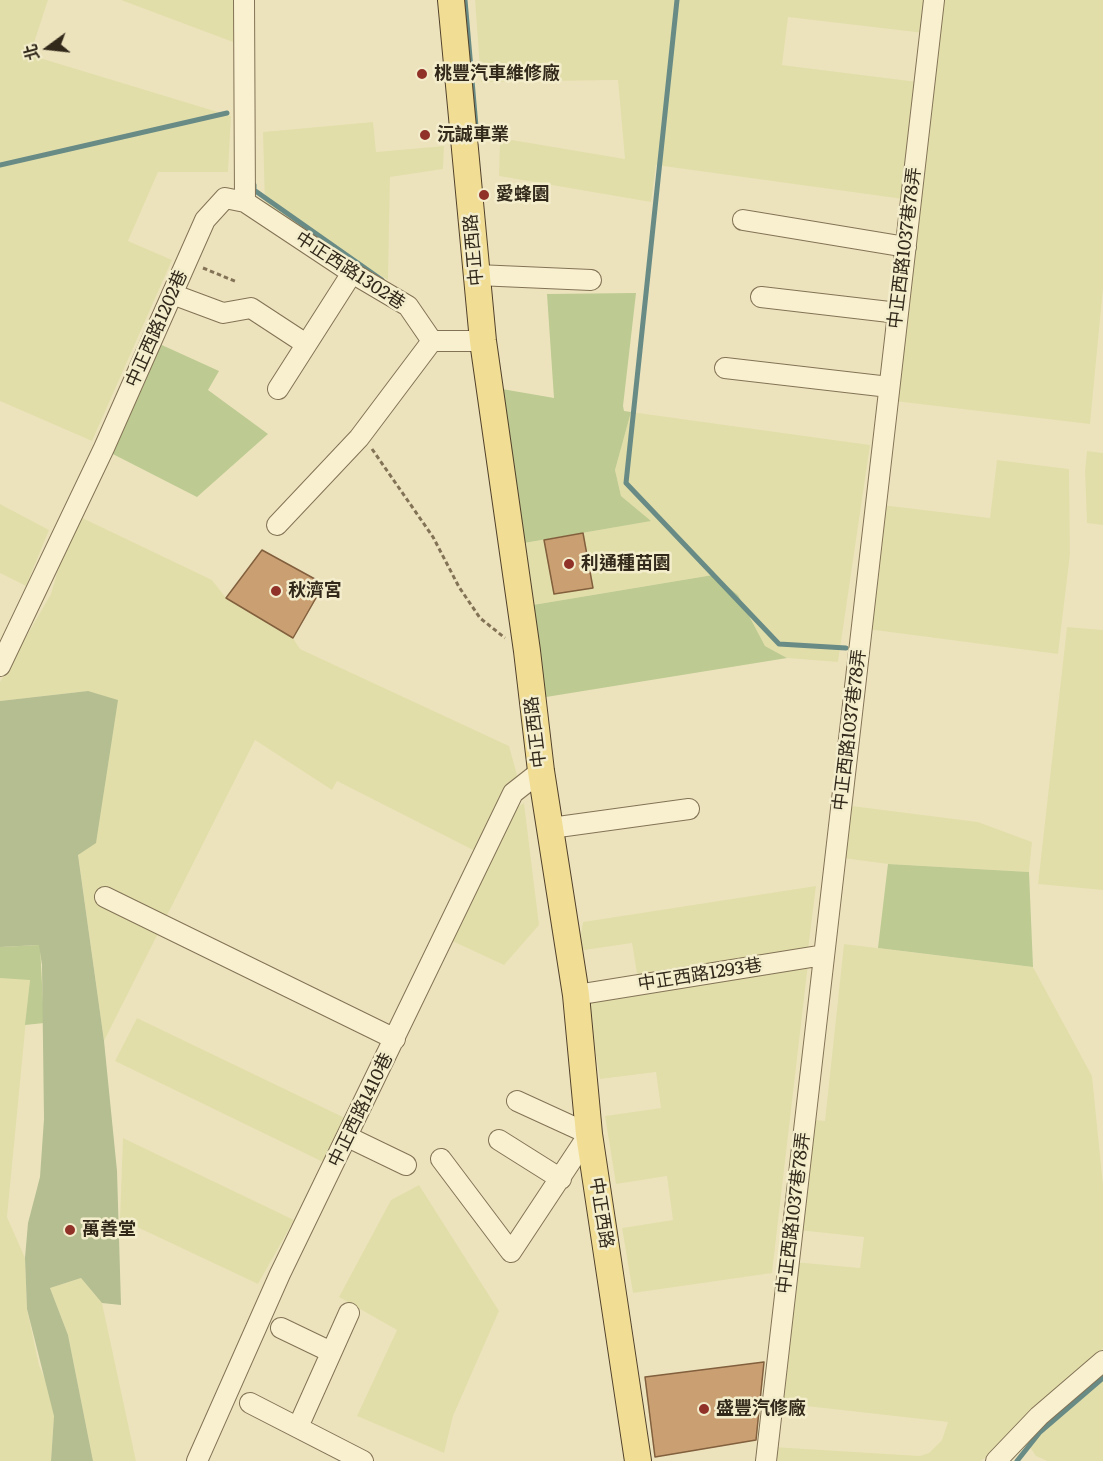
<!DOCTYPE html>
<meta charset="utf-8">
<style>
body{margin:0}
#map{position:relative;width:1103px;height:1461px;overflow:hidden;background:#ece3bd;font-family:Literata,"Noto Sans TC",serif}
canvas{display:block}
.north{position:absolute;left:18px;top:18px;width:60px;height:60px;-webkit-text-stroke:4px #f4edcc;paint-order:stroke;rotate:255deg;font-size:16px;font-weight:700;line-height:24px;text-align:center;color:#33291b}
.north::after{content:'';display:block;margin:auto;width:21px;height:27px;background:#33291b;clip-path:polygon(50% 0,100% 100%,50% 72%,0 100%)}
</style>
<div id="map">
<canvas width="1103" height="1461"></canvas>
<div class="north">北</div>
</div>
<script>
const context = document.querySelector('canvas').getContext('2d');
context.lineJoin = 'round';
function fill(path, color) {
  context.fillStyle = color;
  context.fill(path, 'evenodd');
}
function toPath(rows) {
  const path = new Path2D();
  for (const r of rows) {
    path.moveTo(r[0], r[1]);
    for (let i = 2; i < r.length; i += 2) path.lineTo(r[i], r[i + 1]);
  }
  return path;
}
function trace(path, color, width, dash) {
  context.strokeStyle = color;
  context.lineWidth = width;
  context.lineCap = dash ? 'butt' : 'round';
  context.setLineDash(dash || []);
  context.stroke(path);
}
function label(font, color, halo, rows, align = 'center') {
  context.font = font + ' Literata,"Noto Sans TC",serif';
  context.lineWidth = 5;
  context.setLineDash([]);
  context.textBaseline = 'middle';
  context.strokeStyle = halo;
  context.fillStyle = color;
  for (const [text, x, y, turn = 0] of rows) {
    context.save();
    context.translate(x, y);
    context.rotate((+turn || 0) * Math.PI / 180);
    context.textAlign = isNaN(turn) ? turn : align;
    if (halo) context.strokeText(text, 0, 0);
    context.fillText(text, 0, 0);
    context.restore();
  }
}
fill(toPath([
 [0,0,48,0,30,55,231,116,228,172,158,172,128,241,172,260,92,441,0,401],
 [121,0,234,0,233,42],
 [475,0,927,0,924,33,788,17,782,65,918,82,903,199,656,165,651,202,499,176,500,138,625,159,618,80,481,82],
 [940,0,1103,0,1103,288,1090,424,894,401],
 [373,122,376,152,444,146,443,169,390,177,388,280,265,206,263,132],
 [631,412,870,445,838,662,787,658,765,646,738,595,713,575,533,605,524,543,650,521,621,496,615,470],
 [1087,451,1103,453,1103,525,1087,523,1085,471],
 [997,460,1069,469,1070,554,1058,654,867,629,882,505,990,518],
 [0,504,49,530,26,586,0,573],
 [74,514,212,580,226,598,293,638,300,649,509,746,517,775,479,853,337,781,332,790,255,740,104,1041,78,854,88,691,0,701,0,682,51,594],
 [1067,627,1103,630,1103,890,1038,884],
 [524,803,539,925,504,965,450,940,510,812],
 [844,805,978,822,1032,842,1029,872,888,864,835,857],
 [816,886,808,950,637,974,632,943,578,951,583,922],
 [844,944,1033,967,1092,1076,1103,1185,1103,1348,1080,1375,981,1461,771,1461,773,1447,920,1456,929,1453,942,1440,948,1422,779,1403,794,1262,860,1268,864,1237,798,1230,807,1119,825,1121],
 [808,964,772,1273,633,1293,622,1228,673,1220,667,1176,616,1184,605,1116,661,1108,656,1072,600,1079,585,990],
 [0,978,30,979,7,1217,25,1258,27,1309,39,1365,49,1389,54,1416,51,1461,0,1461],
 [137,1018,345,1118,323,1162,115,1061],
 [123,1138,294,1220,258,1284,120,1219],
 [419,1185,499,1311,453,1416,444,1453,357,1416,397,1330,339,1297,391,1200],
 [81,1278,102,1303,136,1461,93,1461,68,1335,50,1288],
 [1103,1369,1103,1461,1047,1461,1036,1456,1025,1440,1086,1389]
]), '#e2deaa');
fill(toPath([
 [636,293,623,406,624,411,631,412,615,470,621,496,651,521,524,543,502,389,554,398,547,294],
 [153,341,219,371,208,390,268,434,197,497,105,450],
 [713,575,738,595,765,646,787,658,546,697,533,605],
 [888,864,1029,872,1033,967,878,948],
 [40,945,44,1023,25,1025,30,980,0,978,0,947]
]), '#bdca91');
fill(toPath([
 [88,691,118,700,96,843,78,855,104,1041,117,1171,121,1305,102,1303,81,1278,50,1288,68,1335,93,1461,51,1461,54,1416,27,1309,25,1258,28,1223,40,1177,44,1119,42,965,39,945,0,947,0,701]
]), '#b4be91');
trace(toPath([
 [465,0,477,138],
 [677,0,626,483,779,644,846,648],
 [0,165,227,113],
 [254,185,254,190,382,280],
 [1017,1461,1040,1432,1103,1378]
]), '#688b86', 5);
const building = toPath([
 [583,533,593,588,554,594,544,540,583,533],
 [262,550,324,584,293,638,226,598,262,550],
 [764,1362,756,1440,655,1457,645,1377,764,1362]
]);
fill(building, '#caa073');
trace(building, '#825f3d', 1.5);
const minor = toPath([
 [244,0,245,202],
 [743,220,906,247],
 [477,275,591,280],
 [172,294,223,313,251,308,306,344],
 [761,297,898,313],
 [725,368,889,387],
 [278,389,352,273],
 [277,525,359,438,432,341],
 [0,666,104,448,205,220,225,198,245,202,352,273,408,306,432,341,483,341],
 [551,828,689,809],
 [105,897,395,1039],
 [576,995,824,955],
 [348,1137,406,1165],
 [499,1140,561,1179],
 [441,1159,511,1252,589,1134,517,1101],
 [281,1328,331,1352],
 [250,1403,363,1461],
 [298,1427,349,1313],
 [197,1461,280,1274,513,793,541,771],
 [766,1461,934,0],
 [996,1461,1039,1416,1103,1361]
]);
const major = toPath([
 [451,0,483,341,527,651,541,771,576,995,589,1134,638,1461]
]);
trace(minor, '#837356', 22);
trace(major, '#51412b', 28);
trace(toPath([
 [203,268,237,282],
 [372,449,433,537,459,587,480,618,505,638]
]), '#837356', 3, [4.5, 3]);
trace(minor, '#f8f0cf', 20);
trace(major, '#f1dd93', 26);
for (const [x, y, r, color] of [
 [422,74,6,"#913228"],
 [425,135,6,"#913228"],
 [484,195,6,"#913228"],
 [569,564,6,"#913228"],
 [276,591,6,"#913228"],
 [70,1230,6,"#913228"],
 [704,1409,6,"#913228"]
]) {
  const dot = new Path2D();
  dot.arc(x, y, r, 0, 2 * Math.PI);
  context.fillStyle = color;
  context.fill(dot);
  trace(dot, '#f4edcc', 2);
}
label('bold 18px', '#33291b', '#f4edcc', [
 ["桃豐汽車維修廠",434,74],
 ["沅誠車業",437,135],
 ["愛蜂園",496,195],
 ["利通種苗園",581,564],
 ["秋濟宮",288,591],
 ["萬善堂",82,1230],
 ["盛豐汽修廠",716,1409]
], 'left');
label('18px', '#33291b', '#f4edcc', [
 ["中正西路1037巷78弄",905,248,-83],
 ["中正西路",474,250,-95],
 ["中正西路1302巷",350,271,33],
 ["中正西路1202巷",157,329,-66],
 ["中正西路1037巷78弄",850,730,-83],
 ["中正西路",536,732,-97],
 ["中正西路1293巷",700,975,-9],
 ["中正西路1410巷",361,1110,-64],
 ["中正西路",601,1213,81],
 ["中正西路1037巷78弄",794,1213,-83]
]);
</script>
